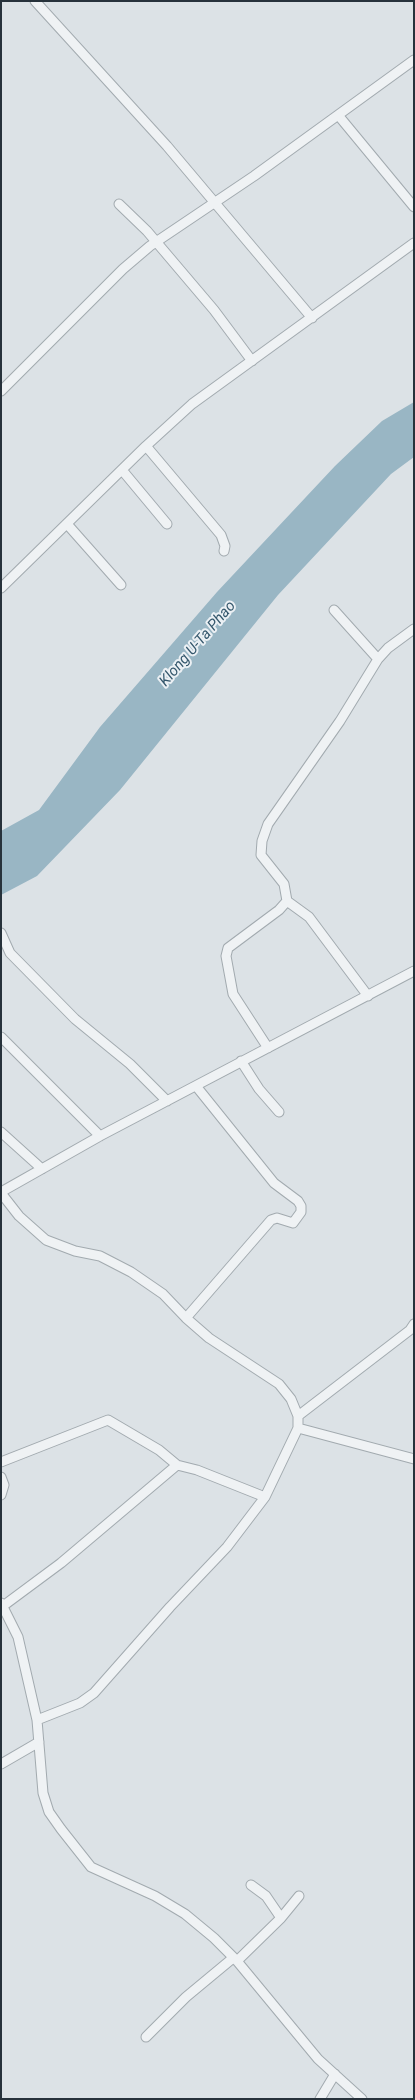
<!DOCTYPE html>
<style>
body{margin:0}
#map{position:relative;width:415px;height:2100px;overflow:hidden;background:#dce2e6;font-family:Roboto,sans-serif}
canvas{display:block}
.frame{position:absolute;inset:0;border:2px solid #27323b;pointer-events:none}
</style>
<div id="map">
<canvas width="415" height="2100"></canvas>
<div class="frame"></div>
</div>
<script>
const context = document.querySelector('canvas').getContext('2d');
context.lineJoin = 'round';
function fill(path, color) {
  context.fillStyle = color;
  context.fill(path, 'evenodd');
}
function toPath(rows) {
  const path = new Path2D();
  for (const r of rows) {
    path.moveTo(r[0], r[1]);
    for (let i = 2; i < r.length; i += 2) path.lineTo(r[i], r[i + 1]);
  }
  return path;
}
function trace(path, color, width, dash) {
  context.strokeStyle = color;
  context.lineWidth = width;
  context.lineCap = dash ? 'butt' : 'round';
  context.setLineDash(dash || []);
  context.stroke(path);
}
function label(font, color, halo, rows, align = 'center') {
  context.font = font + ' Roboto,sans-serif';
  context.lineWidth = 4;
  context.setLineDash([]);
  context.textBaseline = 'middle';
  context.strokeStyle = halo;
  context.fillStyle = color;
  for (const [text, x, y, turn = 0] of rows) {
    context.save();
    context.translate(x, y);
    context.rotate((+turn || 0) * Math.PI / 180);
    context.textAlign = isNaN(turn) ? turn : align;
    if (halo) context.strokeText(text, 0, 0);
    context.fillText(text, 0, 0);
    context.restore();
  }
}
fill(toPath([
 [414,402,414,457,391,474,278,595,120,790,37,876,1,895,1,831,39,810,100,727,217,592,335,466,382,421]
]), '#99b6c4');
const minor = toPath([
 [35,1,167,146,312,318],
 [338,115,414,207],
 [119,204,147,231,214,310,252,361],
 [1,391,123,269,150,246,254,176,414,60],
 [146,446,221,535,225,546,224,551],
 [122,470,167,524],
 [67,524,121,585],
 [1,588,146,446,192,404,414,243],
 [334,610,378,659],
 [287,901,309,917,368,996],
 [1,933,10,953,75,1019,130,1064,167,1101],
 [1,1037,100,1136],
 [268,1048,233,994,226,956,228,948,279,910,287,901,284,884,261,855,262,841,268,824,340,721,378,659,388,648,414,629],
 [241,1061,259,1089,279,1112],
 [1,1132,42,1169],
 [1,1192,100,1136,414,971],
 [1,1193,19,1216,46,1240,75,1251,100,1256,131,1272,163,1294,186,1318,209,1338,279,1384,291,1399,298,1416,298,1428,265,1497,227,1547,170,1607,94,1693,80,1703,37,1720],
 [186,1318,271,1220,277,1218,293,1223,301,1212,301,1206,298,1201,274,1183,196,1086],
 [298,1416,410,1330,414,1324],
 [298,1428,414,1459],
 [1,1462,108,1420,159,1450,177,1465],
 [1,1477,4,1485,1,1495],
 [1,1603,18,1637,37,1720,43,1793,49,1812,61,1829,91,1867,155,1896,185,1914,214,1938,237,1961,318,2059,362,2099],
 [3,1606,61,1563,177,1465,197,1470,265,1497],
 [1,1764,39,1742],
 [251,1885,266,1896,281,1918],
 [237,1961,281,1918,299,1896],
 [146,2037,186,1997,233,1958],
 [320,2099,335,2074]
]);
trace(minor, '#a2aaaf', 11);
trace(minor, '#eff2f4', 9);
label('italic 15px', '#34576c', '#ebf0f4', [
 ["Klong U-Ta Phao",198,644,-49]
]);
</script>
